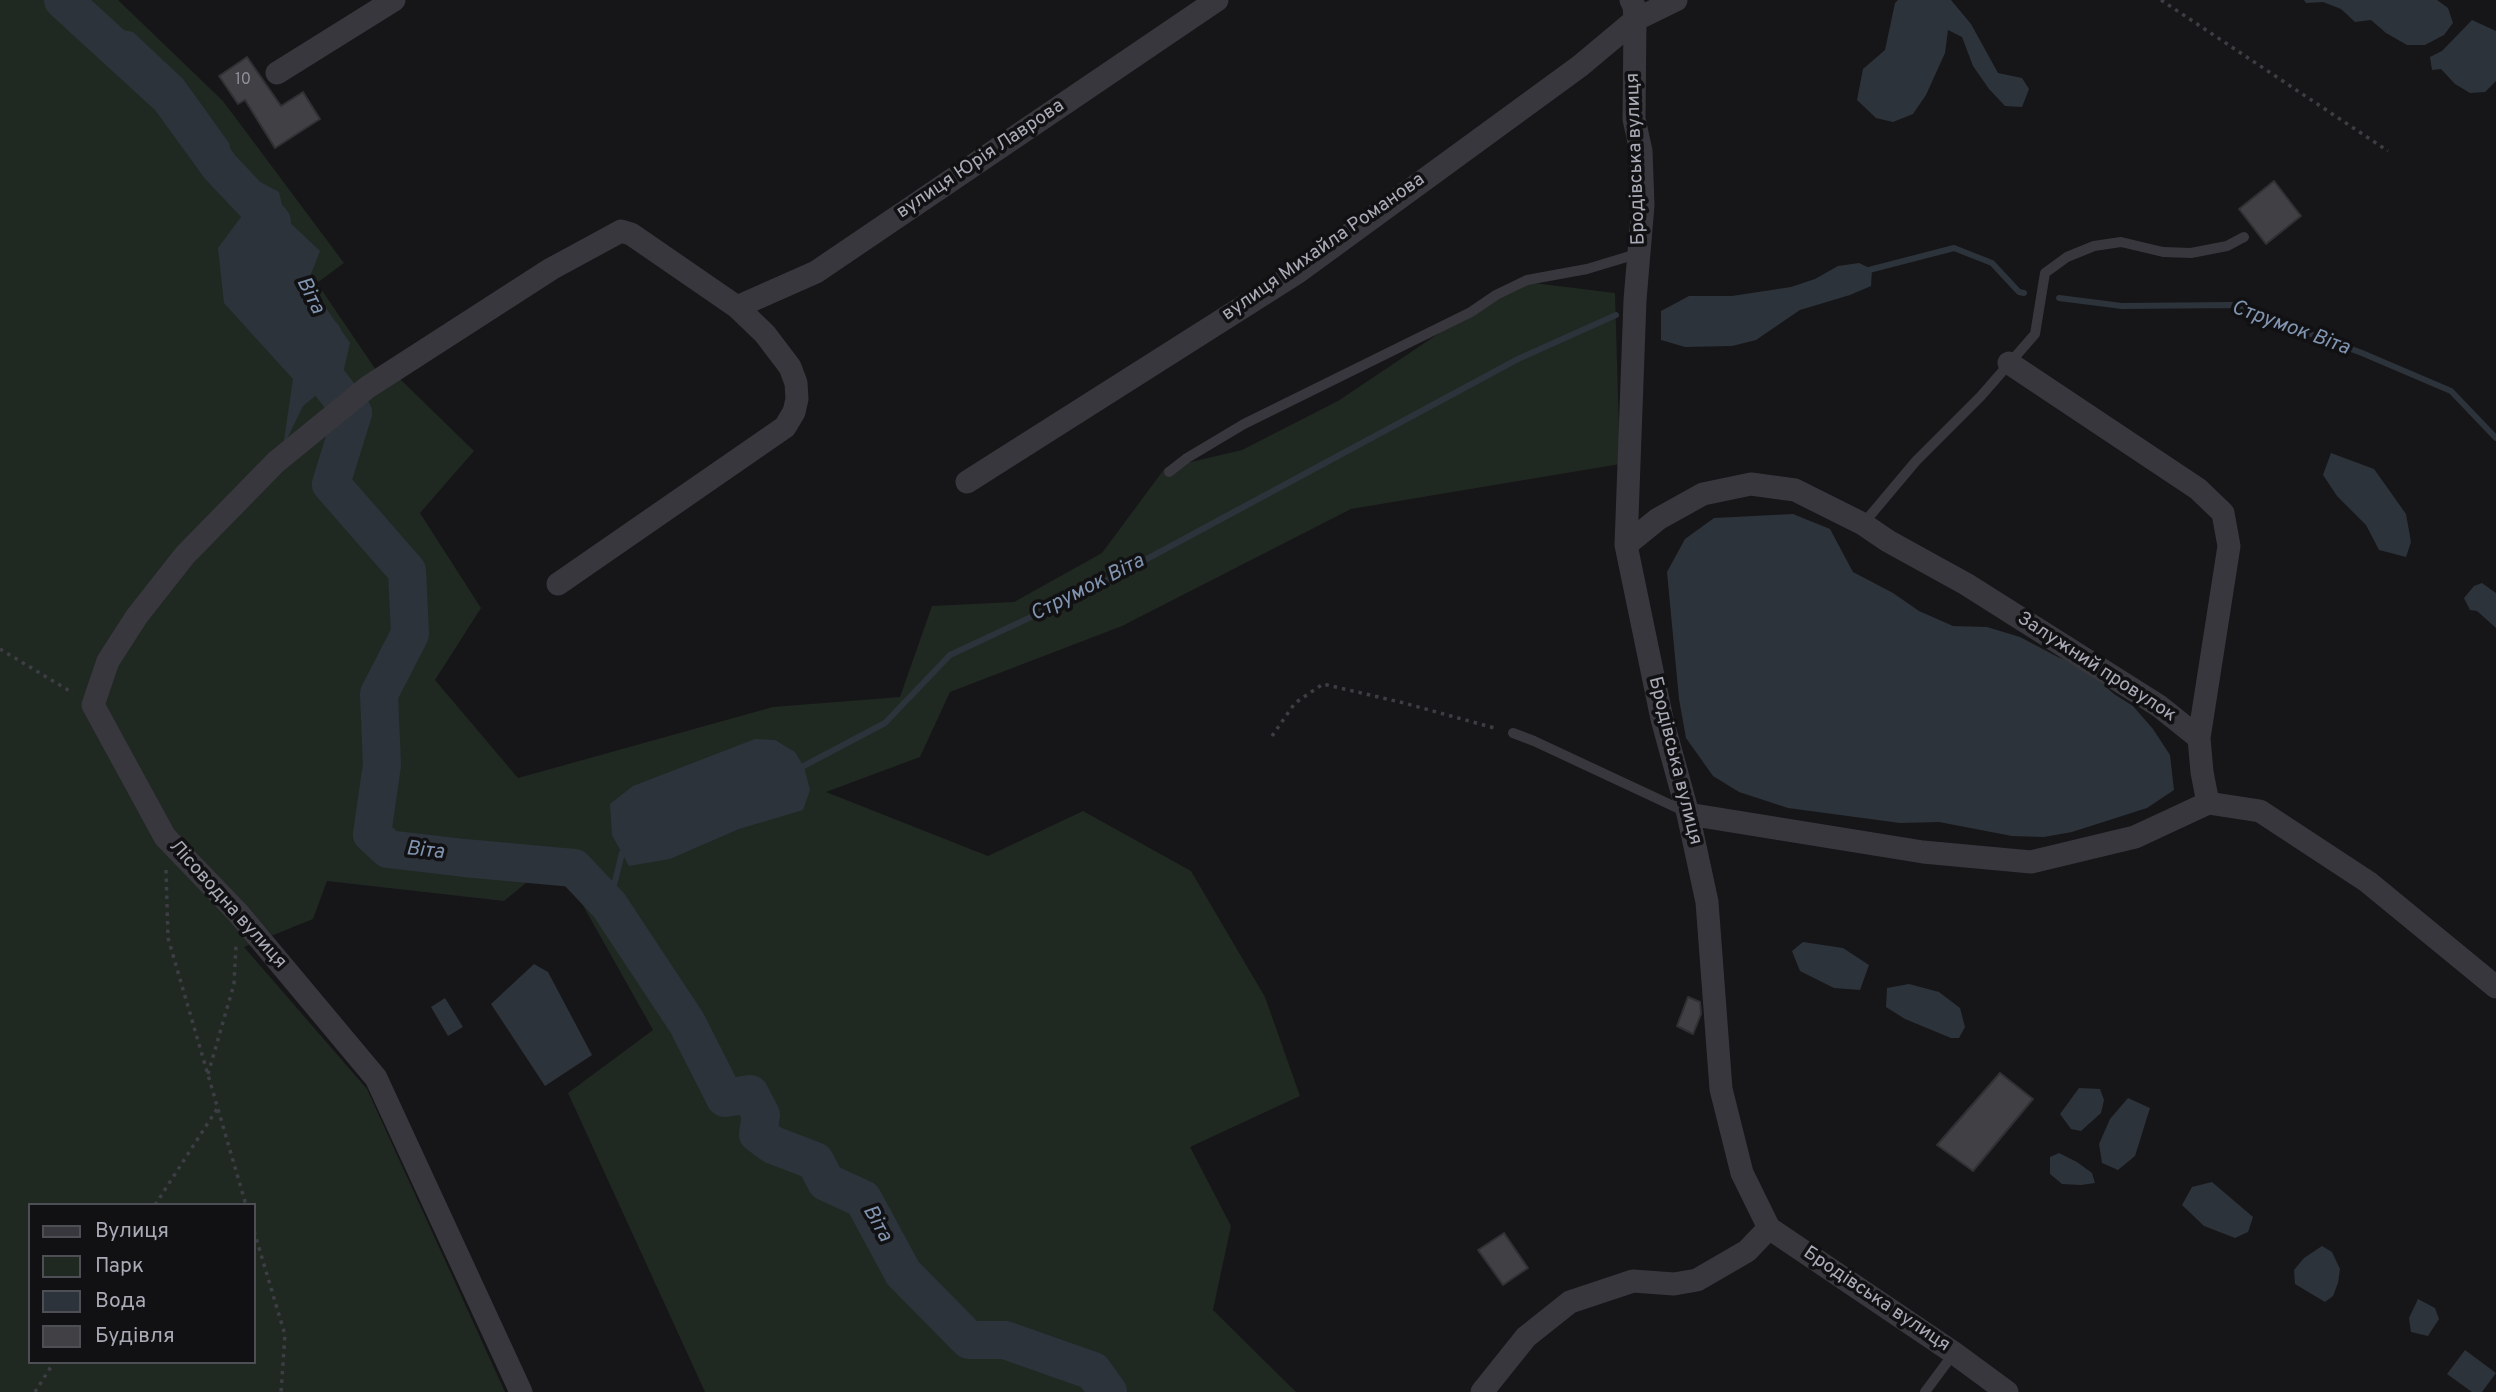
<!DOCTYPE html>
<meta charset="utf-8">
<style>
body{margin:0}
#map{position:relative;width:2496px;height:1392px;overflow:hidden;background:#161618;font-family:Overpass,sans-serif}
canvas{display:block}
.legend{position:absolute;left:28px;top:1203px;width:228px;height:161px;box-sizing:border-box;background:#111113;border:2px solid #4e4f55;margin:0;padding:9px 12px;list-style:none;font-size:21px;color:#a9abb7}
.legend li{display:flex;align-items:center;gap:14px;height:35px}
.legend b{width:35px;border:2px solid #4e4f55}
</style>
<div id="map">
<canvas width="2496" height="1392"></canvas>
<ul class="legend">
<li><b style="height:9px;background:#37373d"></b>Вулиця</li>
<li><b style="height:19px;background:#202822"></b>Парк</li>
<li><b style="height:19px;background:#2d333b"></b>Вода</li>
<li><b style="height:19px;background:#404045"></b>Будівля</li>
</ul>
</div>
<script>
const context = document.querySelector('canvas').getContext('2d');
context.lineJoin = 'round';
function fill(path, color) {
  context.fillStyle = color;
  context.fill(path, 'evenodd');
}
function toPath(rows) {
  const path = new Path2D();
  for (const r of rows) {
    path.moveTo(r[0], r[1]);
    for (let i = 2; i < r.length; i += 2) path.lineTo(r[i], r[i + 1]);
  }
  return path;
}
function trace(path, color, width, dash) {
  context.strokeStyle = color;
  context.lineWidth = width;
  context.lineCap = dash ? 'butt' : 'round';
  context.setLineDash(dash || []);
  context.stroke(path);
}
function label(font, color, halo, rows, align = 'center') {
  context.font = font + ' Overpass,sans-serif';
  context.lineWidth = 7;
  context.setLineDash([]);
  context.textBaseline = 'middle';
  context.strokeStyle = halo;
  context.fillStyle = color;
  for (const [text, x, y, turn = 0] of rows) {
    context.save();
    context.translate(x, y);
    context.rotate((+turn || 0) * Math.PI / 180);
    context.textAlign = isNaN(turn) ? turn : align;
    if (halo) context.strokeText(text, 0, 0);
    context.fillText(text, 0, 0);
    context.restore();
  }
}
fill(toPath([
 [0,0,118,0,223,101,344,263,317,283,376,370,283,466,399,378,474,451,420,513,481,608,435,680,518,778,773,707,900,697,932,606,1014,602,1102,553,1165,468,1242,450,1338,401,1517,281,1615,293,1620,464,1351,509,1122,626,950,692,920,757,826,792,988,856,1083,811,1191,871,1265,997,1300,1096,1190,1147,1231,1226,1213,1310,1296,1392,705,1392,568,1093,653,1030,567,877,542,870,504,901,327,881,313,919,244,947,367,1089,505,1392,0,1392],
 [30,1205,254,1205,254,1362,30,1362]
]), '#202822');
fill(toPath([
 [1898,0,1951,0,1971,24,1998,73,2022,78,2029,89,2022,107,2005,106,1989,89,1973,66,1962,37,1948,30,1945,53,1926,95,1913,114,1893,122,1876,118,1857,100,1863,69,1885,50,1895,3],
 [2304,0,2437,0,2448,8,2453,23,2444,35,2425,45,2407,45,2386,33,2371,20,2355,22,2341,9,2323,2,2306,3],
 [2472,20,2496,31,2496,81,2485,92,2470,93,2455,84,2441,69,2432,70,2430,57,2442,51],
 [113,28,133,32,183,79,229,143,234,168,279,192,285,218,320,251,311,274,313,289,350,343,343,373,303,406,283,447,293,379,224,303,218,248,250,205,161,75,124,78,113,62],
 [1859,263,1872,269,1871,286,1850,295,1800,310,1756,340,1732,346,1685,347,1661,340,1661,311,1689,296,1732,296,1791,287,1815,279,1838,266],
 [2331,453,2374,469,2389,490,2406,514,2411,542,2406,557,2379,550,2366,525,2337,496,2323,475],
 [1793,514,1830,529,1853,572,1893,593,1919,611,1953,626,1987,627,2020,637,2058,657,2085,668,2114,694,2133,706,2153,729,2170,755,2174,790,2147,808,2072,832,2044,837,2012,836,1939,822,1900,823,1788,808,1739,792,1713,776,1686,738,1679,699,1667,572,1685,539,1714,518],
 [2482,583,2496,593,2496,628,2477,611,2470,610,2464,598,2474,586],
 [755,739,775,740,795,752,804,767,810,790,803,810,739,829,670,859,629,866,612,835,610,804,633,786],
 [1803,942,1843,948,1869,965,1860,990,1834,988,1800,971,1792,951],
 [534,964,548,972,592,1055,545,1086,491,1004],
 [1909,984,1939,992,1960,1008,1965,1027,1959,1038,1951,1038,1905,1019,1886,1007,1887,988],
 [445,998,463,1027,448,1036,431,1007],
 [2079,1088,2100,1089,2104,1100,2101,1113,2081,1131,2071,1129,2060,1114],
 [2128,1098,2150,1108,2135,1156,2118,1170,2102,1163,2099,1144,2110,1119],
 [2059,1153,2077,1162,2092,1173,2095,1183,2081,1185,2062,1184,2050,1174,2050,1157],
 [2212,1182,2253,1217,2248,1232,2235,1238,2204,1226,2182,1205,2192,1187],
 [2322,1246,2332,1252,2340,1269,2338,1283,2333,1296,2325,1302,2295,1284,2294,1270,2304,1258],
 [2418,1299,2435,1308,2439,1319,2428,1336,2411,1332,2409,1318],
 [2465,1350,2496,1373,2482,1392,2472,1392,2447,1374]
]), '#2d333b');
trace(toPath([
 [1865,271,1954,248,1992,263,2019,292,2024,293],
 [2059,298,2122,306,2232,305,2362,353,2451,391,2496,438],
 [796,770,885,723,950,655,1093,588,1518,359,1616,315],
 [609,905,622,853,628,850]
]), '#2d333b', 6);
trace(toPath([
 [63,0,170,98,220,167,272,222],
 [323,336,322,373,353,413,331,484,407,571,410,634,379,694,382,765,372,834,388,849,464,858,574,868,609,905,687,1023,725,1098,750,1094,761,1115,758,1134,773,1145,815,1161,826,1182,863,1199,903,1273,969,1340,1005,1340,1093,1371,1108,1392]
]), '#2d333b', 38);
const building = toPath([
 [247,57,281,106,303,92,320,119,275,148,245,100,238,104,219,76,247,57],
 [2274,181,2301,216,2266,244,2239,209,2274,181],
 [1688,997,1700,1002,1701,1014,1693,1034,1677,1026,1688,997],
 [2000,1073,2033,1099,1973,1171,1937,1145,2000,1073],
 [1504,1233,1528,1268,1503,1285,1478,1250,1504,1233]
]);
fill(building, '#404045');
trace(building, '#313034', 2);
trace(toPath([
 [2161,0,2388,151],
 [0,649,73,693],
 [1272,736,1295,703,1323,684,1404,703,1498,729],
 [166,870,168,938,246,1205],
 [208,1074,234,984,236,945],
 [155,1205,217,1109],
 [254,1231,285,1335,281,1392],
 [35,1392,54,1362]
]), '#3d3e44', 3.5, [3.5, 5]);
trace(toPath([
 [1169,472,1187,458,1244,424,1471,312,1496,295,1527,280,1587,269,1640,253],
 [1863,524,1916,461,1981,396,2035,334,2045,273,2067,257,2094,246,2121,242,2163,252,2191,253,2227,246,2244,237],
 [1513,733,1534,741,1686,812],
 [1925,1392,1954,1353]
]), '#37373d', 10);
trace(toPath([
 [1631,0,1634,6,1635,20,1634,119,1641,151,1643,205,1635,300,1626,545,1662,719,1688,814,1707,902,1721,1089,1742,1173,1769,1228,1954,1353,2007,1392],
 [277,73,394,0],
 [2009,363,2198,489,2223,513,2229,546,2199,738],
 [967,482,1298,272,1580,66,1635,20,1676,0],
 [1626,545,1658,519,1703,494,1751,484,1795,490,1863,524,1888,541,1966,584,2159,706,2199,738,2202,772,2208,803,2260,811,2368,882,2496,987],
 [558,584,785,427,794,412,797,399,796,383,790,367,765,334,737,307],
 [1688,814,1923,852,2031,862,2135,837,2208,803],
 [521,1392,376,1078,238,913,165,837,93,705,108,661,137,616,185,555,276,462,368,387,551,269,621,231,631,234,737,307,816,272,1217,0],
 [1482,1392,1526,1337,1570,1302,1633,1281,1674,1284,1697,1280,1747,1251,1769,1228]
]), '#37373d', 23);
label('16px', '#8f909a', null, [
 ["10",243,81]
]);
label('19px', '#a9abb7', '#111113', [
 ["Бродівська вулиця",1637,159,-92],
 ["вулиця Юрія Лаврова",981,160,-34],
 ["вулиця Михайла Романова",1324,248,-35],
 ["Залужний провулок",2096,668,33],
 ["Бродівська вулиця",1674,761,76],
 ["Лісоводна вулиця",227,905,48],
 ["Бродівська вулиця",1876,1300,34]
]);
label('italic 21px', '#8194b0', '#111113', [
 ["Віта",309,296,63],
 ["Струмок Віта",2290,329,20],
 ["Струмок Віта",1088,589,-27],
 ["Віта",425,852,6],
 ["Віта",876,1224,61]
]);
</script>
